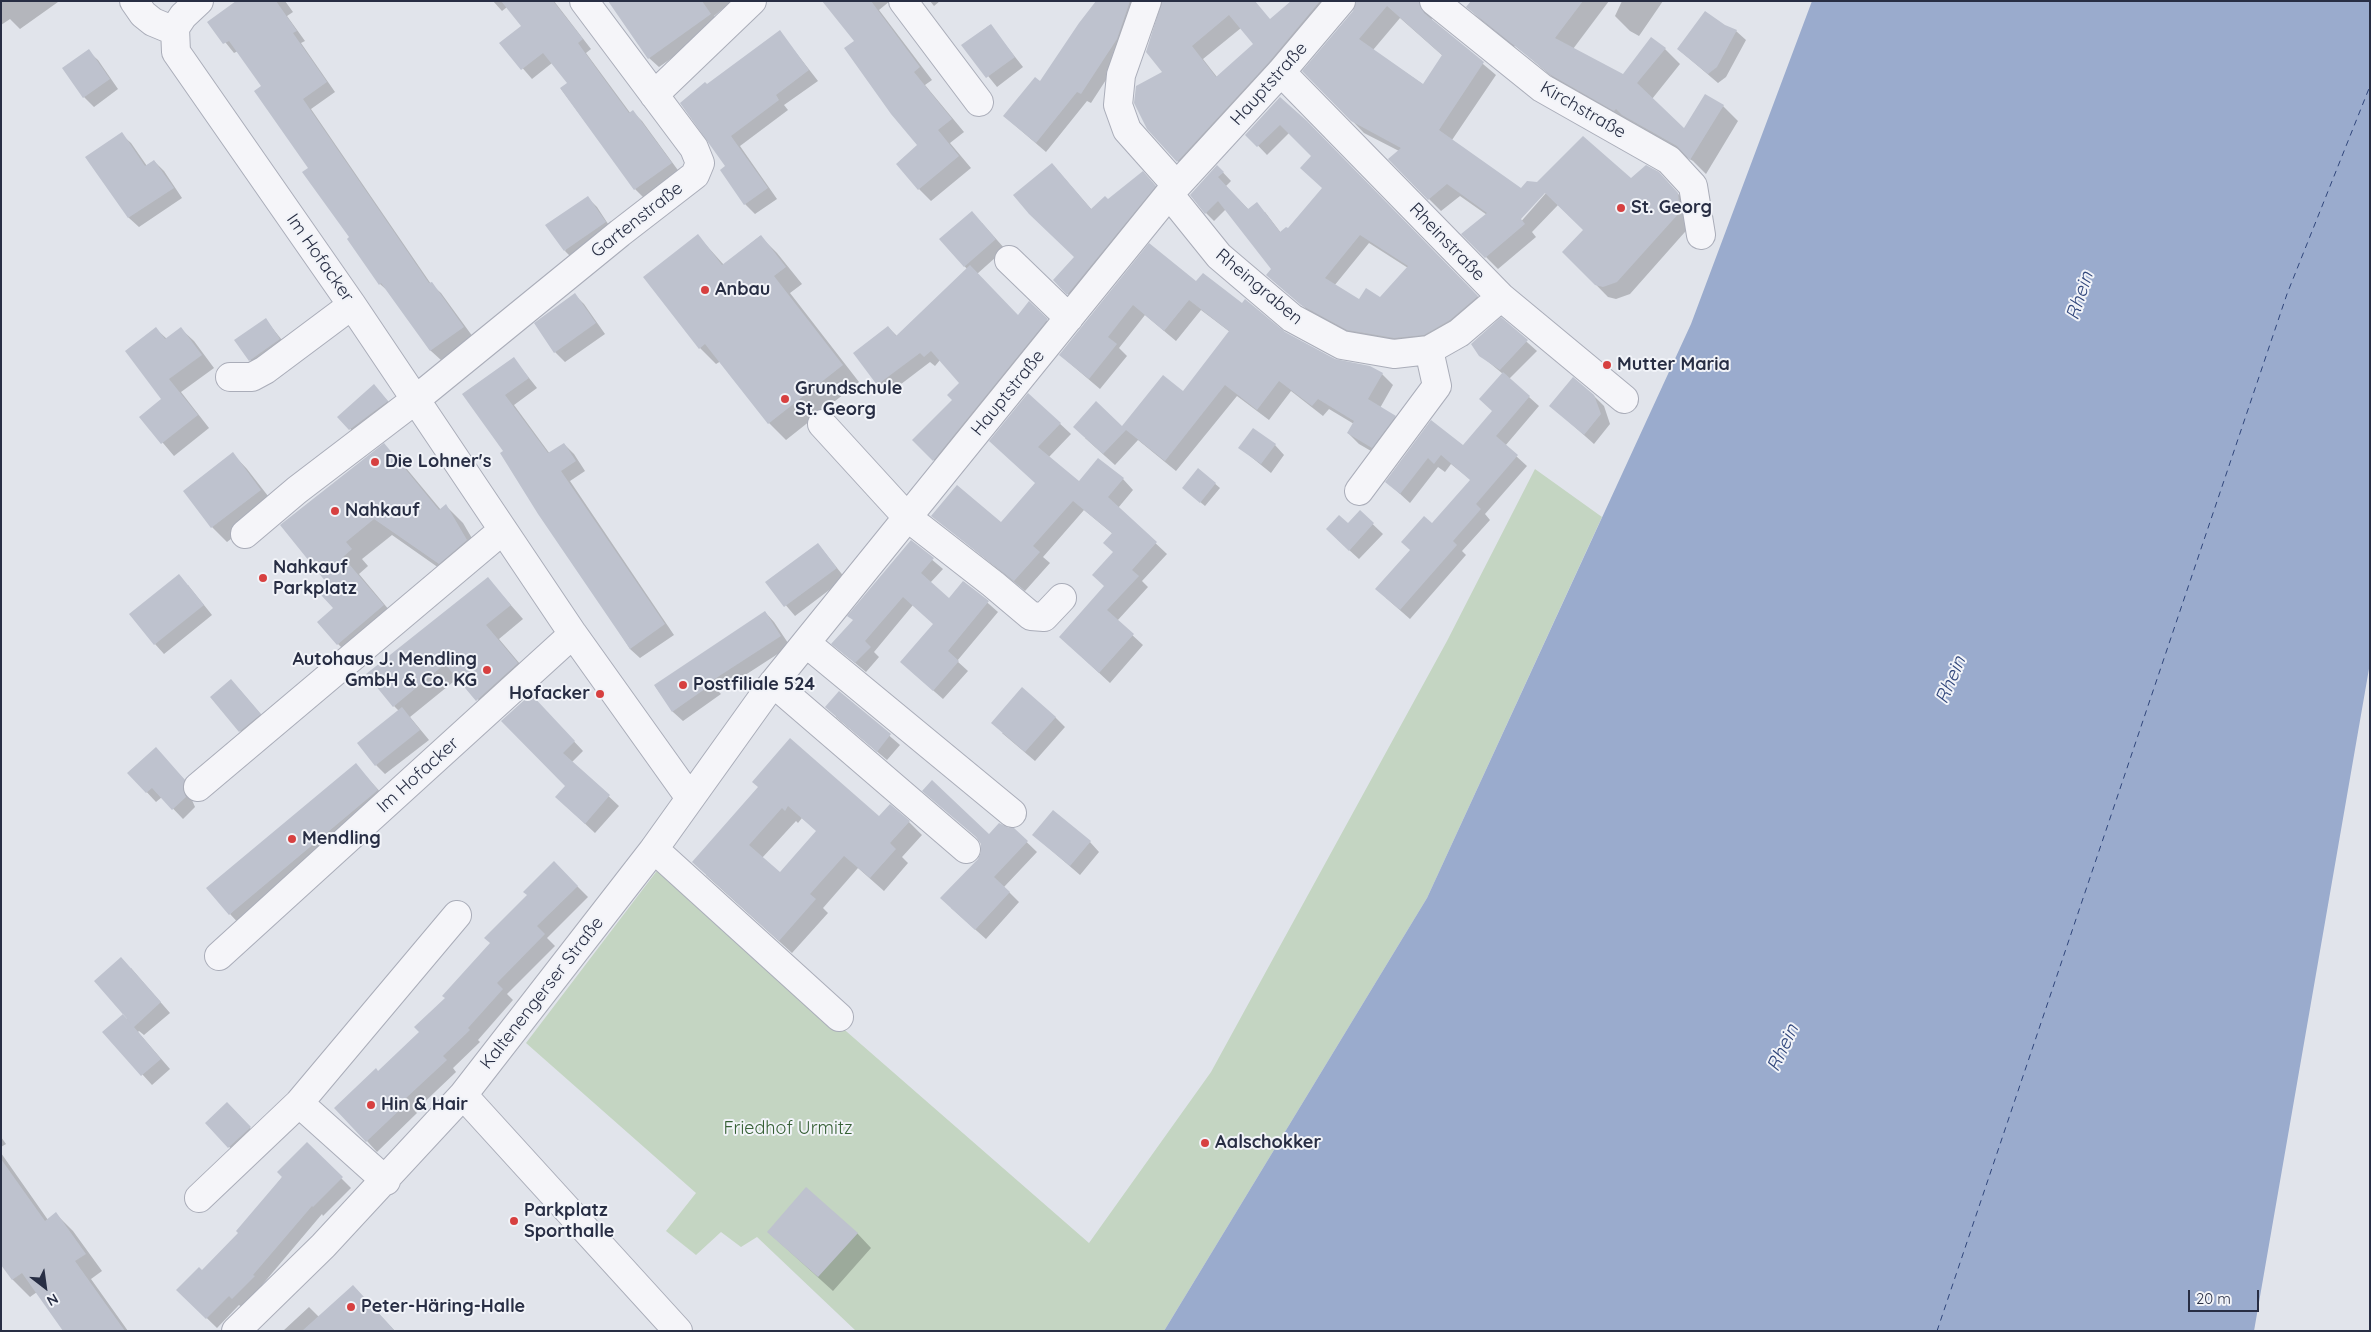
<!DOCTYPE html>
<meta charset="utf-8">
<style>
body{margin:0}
#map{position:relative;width:2371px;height:1332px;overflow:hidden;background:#e1e4eb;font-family:Quicksand,sans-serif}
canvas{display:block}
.frame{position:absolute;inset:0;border:2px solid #282e44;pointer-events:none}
.north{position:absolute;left:20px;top:1262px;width:50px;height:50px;-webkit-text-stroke:4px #f1f3f8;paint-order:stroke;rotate:150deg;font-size:14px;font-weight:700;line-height:20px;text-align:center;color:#282e44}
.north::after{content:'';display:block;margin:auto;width:18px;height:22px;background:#282e44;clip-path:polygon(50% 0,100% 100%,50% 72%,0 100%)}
.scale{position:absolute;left:2188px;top:1290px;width:71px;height:22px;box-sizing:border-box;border:2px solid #282e44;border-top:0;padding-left:6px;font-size:15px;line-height:18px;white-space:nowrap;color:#282e44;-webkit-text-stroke:4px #f1f3f8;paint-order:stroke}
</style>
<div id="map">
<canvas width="2371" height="1332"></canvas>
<div class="frame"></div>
<div class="north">N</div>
<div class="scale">20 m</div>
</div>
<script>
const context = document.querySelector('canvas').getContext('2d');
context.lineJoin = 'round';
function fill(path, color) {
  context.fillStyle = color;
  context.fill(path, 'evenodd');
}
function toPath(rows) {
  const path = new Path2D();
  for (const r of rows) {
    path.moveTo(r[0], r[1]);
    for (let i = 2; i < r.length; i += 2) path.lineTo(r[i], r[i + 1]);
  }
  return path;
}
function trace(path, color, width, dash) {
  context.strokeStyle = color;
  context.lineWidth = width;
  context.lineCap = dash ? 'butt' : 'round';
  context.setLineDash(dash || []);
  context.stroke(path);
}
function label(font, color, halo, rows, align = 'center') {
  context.font = font + ' Quicksand,sans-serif';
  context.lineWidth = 4;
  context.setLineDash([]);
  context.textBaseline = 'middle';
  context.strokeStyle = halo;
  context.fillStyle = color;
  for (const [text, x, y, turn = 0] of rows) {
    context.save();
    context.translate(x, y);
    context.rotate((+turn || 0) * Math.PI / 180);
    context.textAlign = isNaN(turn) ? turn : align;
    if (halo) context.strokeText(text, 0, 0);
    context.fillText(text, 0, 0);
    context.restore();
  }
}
fill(toPath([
 [1535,469,1602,517,1427,898,1164,1331,856,1331,757,1237,741,1247,721,1232,696,1255,666,1231,696,1193,526,1043,659,868,1089,1243,1211,1072,1447,641]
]), '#c4d5c2');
fill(toPath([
 [1812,1,2370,1,2370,663,2254,1331,1164,1331,1427,898,1691,324]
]), '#9aabcd');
fill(toPath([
 [1,1,57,1,58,2,20,29,10,19,1,25],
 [238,1,285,1,293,12,287,16,305,41,301,43,335,92,311,109,431,284,441,293,473,337,441,360,431,351,390,293,380,284,263,86,238,51,234,53,209,22],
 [493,1,554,1,591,49,586,53,631,114,633,112,642,121,680,173,645,199,635,189,561,89,568,83,552,63,532,79,501,43,522,26,507,7,502,11],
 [653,1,732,1,714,16,720,24,659,67,649,58],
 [824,1,890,1,879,10,932,80,925,85,964,132,950,143,971,168,931,201,919,189,919,145,856,41],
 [930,1,940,1,934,6],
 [1094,1,1146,1,1126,49,1091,103,1087,101,1046,152,1004,116,1041,83,1096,3],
 [1293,1,1344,1,1190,174,1148,129,1164,72,1163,6,1271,20],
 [1241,28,1254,44,1217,77,1203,59],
 [1357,1,1434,1,1431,11,1432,21,1496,75,1452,140,1521,189,1631,180,1671,186,1690,207,1692,224,1630,294,1616,299,1608,297,1564,252,1584,230,1558,205,1532,232,1536,237,1498,269,1463,234,1487,215,1460,196,1441,211,1389,159,1399,151,1364,133,1304,71,1354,11],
 [1400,18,1443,56,1424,85,1373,50],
 [1543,193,1546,193,1518,225,1516,223],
 [1548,1,1609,1,1573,49,1623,76,1651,39,1665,49,1680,64,1652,99,1684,130,1723,106,1738,121,1706,174,1693,161,1567,90,1519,48],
 [1622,1,1663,1,1639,36,1630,31,1615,16],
 [1468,7,1516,44,1514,47,1480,19],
 [990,25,1023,67,997,87,963,45],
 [1724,26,1736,31,1746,40,1726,77,1718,83,1678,49],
 [780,32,818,81,784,105,788,110,740,146,777,199,755,214,745,204,707,85],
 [88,51,98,60,118,89,94,107,84,97,64,68],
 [1280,98,1315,131,1486,305,1433,343,1357,338,1311,313,1267,275,1273,269,1226,209,1214,221,1206,213,1217,166,1231,181,1226,186,1249,210,1265,212,1281,233,1288,230,1323,188,1312,156,1289,133,1267,155,1247,134],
 [1369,243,1408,268,1380,299,1359,300,1334,286],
 [121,134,131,143,147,166,154,161,164,171,182,198,139,227,129,218,87,158],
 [1052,164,1092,210,1108,201,1152,182,1164,196,1077,303,1054,280,1076,257],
 [588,198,597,207,614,233,574,260,565,251],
 [982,223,1005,249,977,274,1018,316,1029,303,1056,330,943,469,914,440,954,401,961,383,940,360,935,366,930,362,888,394,854,353,888,327,898,337,967,269,941,239],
 [698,236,724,265,760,236,777,253,802,284,790,293,859,382,786,440,769,423,721,361,716,364,700,348],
 [1150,245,1197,283,1242,304,1284,333,1334,360,1382,374,1393,385,1380,408,1395,417,1406,428,1383,458,1359,444,1348,433,1354,424,1329,409,1323,416,1291,391,1269,420,1237,396,1176,471,1138,440,1115,465,1085,438,1122,427,1183,392,1230,332,1201,310,1176,341,1145,315,1119,348,1127,356,1100,389,1060,355],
 [575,295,584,304,605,334,565,362,555,352],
 [1501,319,1537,351,1509,379,1539,406,1505,446,1527,466,1485,514,1490,520,1462,551,1466,555,1410,619,1386,598,1432,525,1471,480,1451,464,1445,472,1438,467,1410,503,1388,483,1431,422,1463,447,1493,411,1503,374,1480,355],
 [266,320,289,349,260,370,250,360],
 [156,329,167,339,181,329,194,341,214,368,181,392,209,428,174,456,141,417,163,400],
 [514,359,537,388,514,405,550,454,564,444,574,454,585,471,570,481,674,635,640,658,630,649,505,451,464,394],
 [378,390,392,406,355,434,339,417],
 [1028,394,1071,434,1049,457,1079,483,1123,479,1133,490,1118,508,1167,554,1142,581,1148,587,1117,621,1143,645,1110,683,1071,647,1106,586,1114,553,1113,534,1084,510,1043,557,1050,563,1025,591,933,516,1001,524,1036,483],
 [1594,396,1604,406,1610,424,1594,444,1551,406],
 [384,445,401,462,441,510,446,506,463,523,483,557,456,580,392,535,362,559,368,566,359,574,400,623,355,661,338,644,332,587,281,525],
 [1275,445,1284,455,1271,473,1240,448],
 [233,454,247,469,275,505,227,542,212,527],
 [1198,469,1220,488,1205,506,1188,492],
 [1360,512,1383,534,1359,559,1337,539],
 [911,542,943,569,930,583,949,599,964,582,998,612,957,661,968,671,943,699,911,671,934,624,913,605,874,652,879,657,866,672,843,653,854,621],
 [818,544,845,578,795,616,767,583],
 [488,579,523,619,499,639,531,677,491,713,458,678,410,717,429,740,385,774,376,765,399,711,394,706],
 [188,585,212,615,164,654,155,644],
 [765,612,774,622,790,646,719,692,721,694,683,721,673,712,655,686],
 [240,690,269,724,250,740,240,731],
 [839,692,900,745,887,760,836,717],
 [540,705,583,751,572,762,619,806,595,833,567,807,567,786],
 [1055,717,1065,727,1035,761,1002,733],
 [165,759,194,790,192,800,195,807,183,819,162,797,156,802,129,773],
 [356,765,392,805,244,929,230,914],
 [759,787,879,818,909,822,922,835,902,857,908,863,884,891,858,868,823,908,828,913,792,953,706,875],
 [802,818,817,831,780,873,762,858,796,821,798,823],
 [1013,829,1037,852,1004,887,1019,902,986,939,951,908,979,859,1009,830],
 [1090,842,1099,852,1080,875,1044,844],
 [554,863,588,897,547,938,555,946,507,994,513,1000,478,1040,480,1042,453,1068,456,1072,415,1111,417,1113,377,1152,367,1141,378,1073,421,1032],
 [131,968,170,1013,144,1035,139,1031,138,1032,170,1069,152,1085,104,1032,127,1021],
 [236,1113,259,1138,239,1157,206,1123],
 [1,1137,6,1144,1,1147],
 [307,1144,351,1188,323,1216,322,1214,262,1285,264,1287,243,1308,239,1305,217,1328,178,1290,202,1272,240,1233],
 [1,1153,48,1220,56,1214,73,1231,102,1271,91,1279,128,1331,65,1331,37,1292,30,1297,13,1280,1,1263],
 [768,1232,857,1233,871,1248,833,1291],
 [353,1286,395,1331,283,1331,309,1307,319,1317]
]), '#0003');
trace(toPath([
 [1937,1331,2287,294,2370,86]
]), '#30467b', 1, [6, 5]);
fill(toPath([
 [236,1,276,1,297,31,293,33,327,82,303,99,429,283,432,282,464,327,430,351,381,283,379,285,347,239,349,237,302,172,308,168,254,91,261,86,229,41,223,44,207,22],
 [501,1,553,1,583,39,578,43,612,90,629,113,633,110,672,163,634,190,560,88,567,83,543,53,521,70,499,43,521,26],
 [608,1,702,1,711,14,648,59],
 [822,1,871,1,920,67,914,72,952,119,938,130,959,156,918,190,896,164,917,145,891,114,844,48,854,41],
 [1096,1,1130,1,1117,39,1081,94,1077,92,1036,143,1003,116,1035,77,1040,81,1079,23],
 [1162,1,1255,1,1270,19,1291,1,1320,1,1269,62,1177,162,1147,129,1134,103,1136,86,1162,72,1146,52],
 [1229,15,1253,44,1216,77,1192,46],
 [1356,1,1419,1,1424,13,1484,62,1439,130,1521,188,1527,181,1537,182,1583,136,1631,178,1646,165,1659,172,1678,193,1680,212,1617,282,1603,287,1595,285,1562,252,1583,230,1545,193,1521,219,1525,224,1485,258,1461,234,1487,213,1447,184,1428,200,1388,159,1401,148,1351,121,1302,71,1353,11],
 [1387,6,1442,55,1423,84,1359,39],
 [1471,1,1583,1,1555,38,1623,74,1651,37,1666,48,1637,83,1684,128,1705,94,1724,105,1690,160,1677,146,1622,115,1616,109,1614,111,1551,75,1466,7],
 [1705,11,1725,25,1737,30,1717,67,1708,74,1677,49],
 [991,24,1015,57,986,78,961,45],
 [780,30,809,70,776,95,779,100,731,136,768,188,744,205,720,170,725,166,680,103,705,82,707,84],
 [89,49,110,79,83,98,62,68],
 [1280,97,1307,121,1478,296,1450,320,1424,335,1394,338,1347,330,1301,305,1266,275,1271,269,1218,201,1205,214,1190,195,1217,165,1224,172,1218,177,1248,209,1257,202,1280,232,1286,227,1288,228,1322,188,1300,168,1311,156,1280,125,1257,147,1245,135],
 [1360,235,1408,266,1380,297,1366,288,1359,299,1325,278],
 [122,132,145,166,154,160,174,188,128,218,85,157],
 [1052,163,1091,209,1105,196,1108,199,1143,171,1156,186,1067,295,1053,280,1074,257,1029,214,1013,195],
 [588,196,606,222,564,251,545,225],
 [972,211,996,239,964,267,939,239],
 [698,234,722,265,761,235,786,267,774,276,843,365,768,424,705,344,699,349,643,277],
 [1149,243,1196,281,1203,273,1242,303,1245,299,1285,332,1335,359,1370,366,1383,373,1368,399,1396,416,1372,448,1347,433,1354,421,1318,399,1312,406,1279,381,1257,410,1225,385,1165,461,1126,430,1103,454,1073,427,1096,401,1122,426,1163,375,1183,391,1229,331,1189,300,1164,331,1133,305,1108,337,1117,344,1089,379,1059,355],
 [970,265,1018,315,1029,301,1048,319,933,461,912,440,952,400,947,395,959,383,931,351,924,357,920,353,877,385,853,353,888,326,896,336],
 [575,293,596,323,554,353,534,323],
 [1501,317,1528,340,1500,370,1479,356,1471,344],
 [266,318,280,339,249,361,234,340],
 [156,327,165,339,181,327,202,355,169,379,198,415,161,444,139,417,161,399,125,351],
 [514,357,529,378,505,395,548,453,564,443,576,461,561,471,665,624,630,649,538,514,500,453,503,451,462,394],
 [1503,372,1530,396,1496,436,1518,455,1476,504,1481,509,1453,541,1457,545,1400,610,1375,589,1410,550,1401,542,1424,516,1432,523,1470,480,1441,455,1434,464,1428,458,1400,494,1385,482,1431,420,1463,445,1492,411,1479,399],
 [1573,377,1594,395,1601,414,1584,435,1549,406],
 [374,384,388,401,349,430,337,417],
 [1028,393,1061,423,1038,447,1079,481,1098,458,1124,478,1108,497,1157,542,1132,570,1139,576,1107,610,1134,634,1099,673,1059,637,1104,586,1092,575,1113,552,1103,543,1112,533,1073,501,1033,546,1040,552,1014,581,931,516,957,485,1001,522,1035,483,989,441],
 [1253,428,1276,444,1261,464,1238,448],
 [384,443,439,510,446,504,467,540,439,564,374,519,346,542,352,549,343,557,384,605,337,645,317,622,333,608,321,595,330,587,280,525],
 [233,452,261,490,211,528,183,491],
 [1198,468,1216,483,1200,503,1182,488],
 [1360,510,1374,523,1349,551,1326,529,1339,515,1348,523],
 [911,540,934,558,921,573,949,598,963,581,989,601,948,651,959,661,933,691,900,662,933,624,903,597,865,641,871,647,855,663,831,644,853,620,847,616],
 [818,543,837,568,784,607,765,582],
 [179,574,204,605,154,645,129,614],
 [488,577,511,605,486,625,518,663,476,701,445,664,393,707,366,674],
 [765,611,781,636,710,682,712,684,672,712,654,685],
 [231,679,261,714,239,732,210,697],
 [1022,687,1056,717,1025,752,991,723],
 [839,691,891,734,877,752,825,707],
 [531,694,575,741,563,753,610,795,585,824,555,797,565,786,501,721],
 [402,707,420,730,375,766,357,743],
 [790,738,879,816,890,804,910,821,890,843,896,849,870,878,844,856,810,894,816,899,779,941,692,862,758,787,752,782],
 [788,806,816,831,780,872,749,845,782,808,785,811],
 [156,747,185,780,183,789,186,797,172,810,152,788,146,793,127,773],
 [356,763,378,790,229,915,206,888],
 [932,780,989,834,999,823,1009,828,1014,828,1028,841,994,877,1010,892,975,930,940,898,978,859,981,852,981,844,976,837,922,791],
 [1053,810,1091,841,1070,866,1032,835],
 [554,861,578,886,537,926,545,934,497,983,503,989,468,1028,470,1030,443,1056,447,1060,405,1099,408,1102,366,1142,334,1108,376,1068,378,1071,419,1032,414,1027,445,998,442,996,490,943,484,938,527,895,523,892],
 [121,957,161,1002,134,1027,94,981],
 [123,1014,161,1059,141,1076,102,1032],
 [227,1102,251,1127,228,1148,205,1123],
 [307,1142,343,1177,313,1207,312,1206,253,1275,255,1276,232,1299,229,1296,206,1319,176,1290,199,1267,202,1270,238,1233,236,1231,282,1177,277,1172],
 [1,1159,45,1221,56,1212,86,1254,75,1261,125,1331,63,1331,22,1273,12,1280,1,1265],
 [806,1187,858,1233,818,1277,767,1232],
 [353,1285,395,1331,302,1331]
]), '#bec2ce');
const minor = toPath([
 [134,1,143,14,153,22,165,27,175,28],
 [199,1,183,16,175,28,176,52,352,305,573,634,690,798],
 [903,1,979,102],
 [1147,1,1121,75,1118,105,1127,130,1176,185],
 [1434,1,1542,88,1669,160,1693,186,1701,235],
 [1281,72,1501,297,1624,399],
 [654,95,752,1],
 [1169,194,1219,256,1292,318,1342,345,1394,354,1429,350,1459,333,1501,297],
 [1009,260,1069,318],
 [230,377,252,377,265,370,352,305],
 [822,424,907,517,993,584,1031,616,1044,617,1062,598],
 [1359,491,1437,386,1429,350],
 [245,534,297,490,415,400,620,233,695,175,700,163,694,148,584,1],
 [806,643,1012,813],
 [773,683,966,849],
 [198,787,503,530],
 [654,849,839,1017],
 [219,956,573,634],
 [463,1095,678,1331],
 [299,1103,386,1181],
 [199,1198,299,1103,457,915],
 [236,1331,323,1246,463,1095,654,849,770,687,1169,194,1281,72,1341,1]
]);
trace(minor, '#aaadb9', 30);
trace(minor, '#f5f5f9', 28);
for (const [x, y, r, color] of [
 [1621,208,5,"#d74040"],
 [705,290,5,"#d74040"],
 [1607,365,5,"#d74040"],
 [785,399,5,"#d74040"],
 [375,462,5,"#d74040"],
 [335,511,5,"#d74040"],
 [263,578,5,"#d74040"],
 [487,670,5,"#d74040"],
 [683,685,5,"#d74040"],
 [600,694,5,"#d74040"],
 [292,839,5,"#d74040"],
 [371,1105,5,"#d74040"],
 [1205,1143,5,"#d74040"],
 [514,1221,5,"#d74040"],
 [351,1307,5,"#d74040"]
]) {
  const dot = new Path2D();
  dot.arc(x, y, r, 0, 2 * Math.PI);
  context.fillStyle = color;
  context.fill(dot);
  trace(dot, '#f1f3f8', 2);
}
label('18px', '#282e44', '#f1f3f8', [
 ["Hauptstraße",1269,84,-48],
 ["Kirchstraße",1583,110,30],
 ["Gartenstraße",637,220,-38],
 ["Rheinstraße",1447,242,46],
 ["Im Hofacker",320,258,55],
 ["Rheingraben",1259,287,40],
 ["Hauptstraße",1008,393,-51],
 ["Im Hofacker",418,775,-42],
 ["Kaltenengerser Straße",542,993,-52]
]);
label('bold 18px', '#282e44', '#f1f3f8', [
 ["St. Georg",1631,208],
 ["Anbau",715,290],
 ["Mutter Maria",1617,365],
 ["Grundschule",795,389],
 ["St. Georg",795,410],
 ["Die Lohner's",385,462],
 ["Nahkauf",345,511],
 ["Nahkauf",273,568],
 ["Parkplatz",273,589],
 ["Autohaus J. Mendling",477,660,"right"],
 ["GmbH & Co. KG",477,681,"right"],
 ["Postfiliale 524",693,685],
 ["Hofacker",590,694,"right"],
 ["Mendling",302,839],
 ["Hin & Hair",381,1105],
 ["Aalschokker",1215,1143],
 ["Parkplatz",524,1211],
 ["Sporthalle",524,1232],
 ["Peter-Häring-Halle",361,1307]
], 'left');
label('18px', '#366035', '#f1f3f8', [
 ["Friedhof Urmitz",788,1129]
]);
label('italic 19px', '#30467b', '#f1f3f8', [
 ["Rhein",2080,296,-72],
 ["Rhein",1951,680,-67],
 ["Rhein",1783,1048,-65]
]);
</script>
